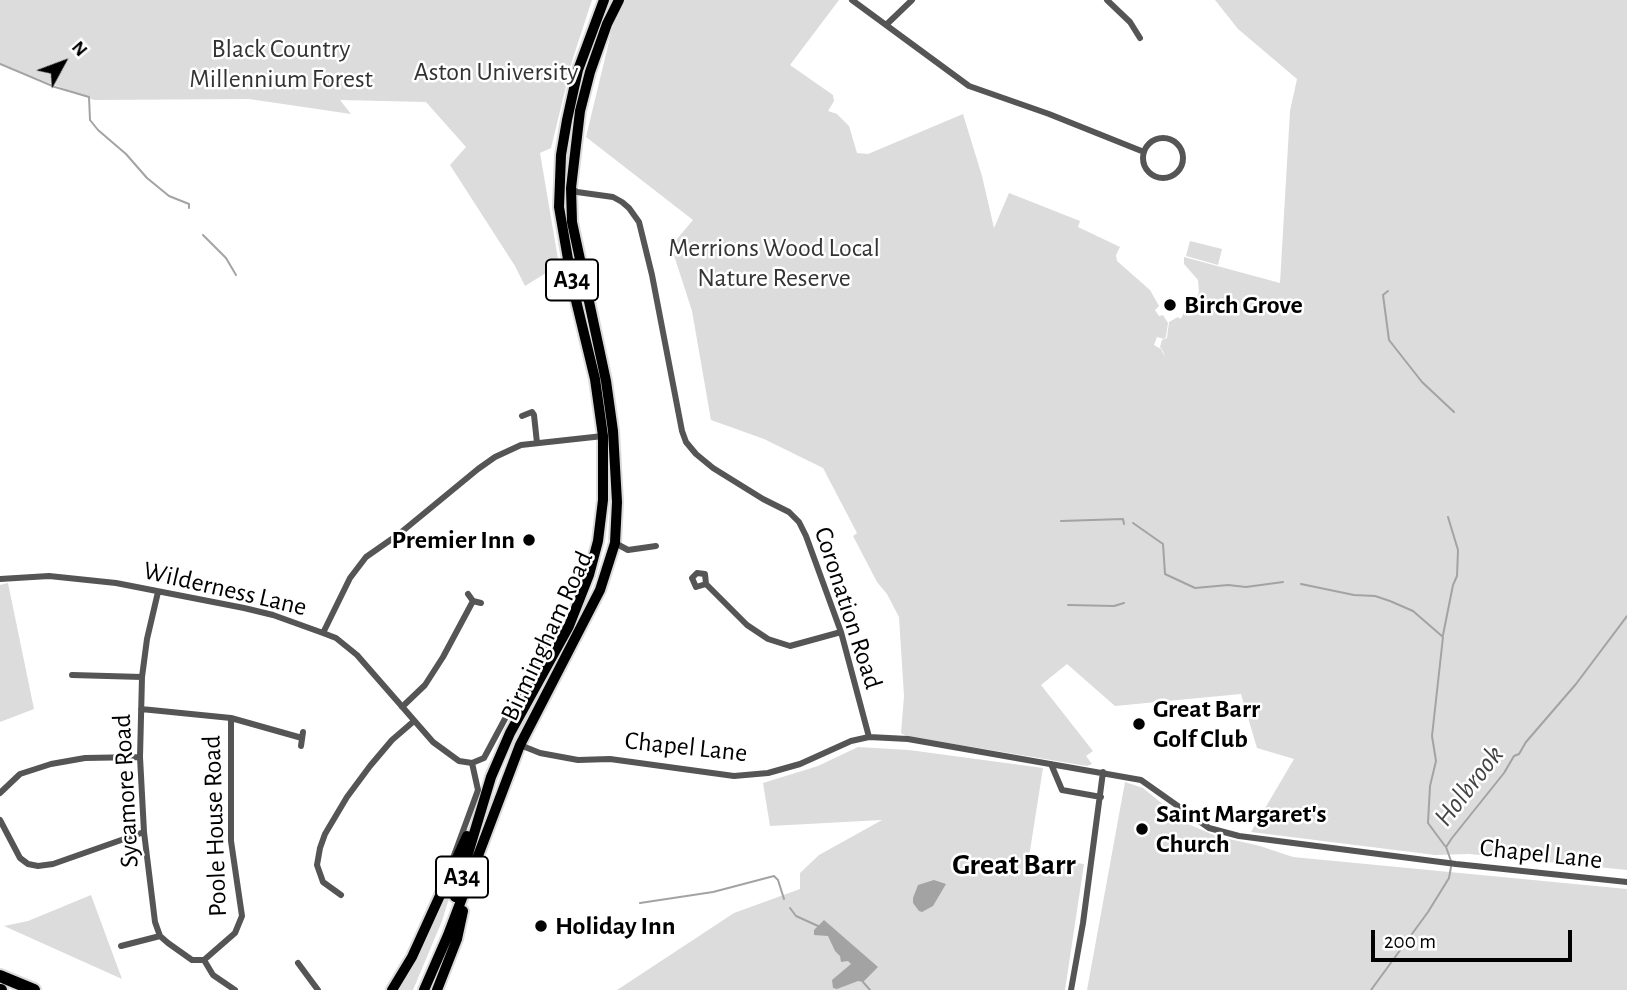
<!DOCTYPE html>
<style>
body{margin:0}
#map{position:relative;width:1627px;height:990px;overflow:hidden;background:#fff;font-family:"Alegreya Sans",sans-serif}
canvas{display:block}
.north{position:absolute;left:28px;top:28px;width:70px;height:70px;-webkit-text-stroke:5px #fff;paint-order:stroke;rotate:49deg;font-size:19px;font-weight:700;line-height:28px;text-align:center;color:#000}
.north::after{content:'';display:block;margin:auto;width:24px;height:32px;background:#000;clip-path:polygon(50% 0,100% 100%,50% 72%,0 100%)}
.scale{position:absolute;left:1371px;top:930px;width:201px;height:32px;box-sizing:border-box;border:4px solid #000;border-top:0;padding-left:9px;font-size:21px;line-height:24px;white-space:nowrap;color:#000;-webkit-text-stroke:5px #fff;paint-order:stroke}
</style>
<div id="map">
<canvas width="1627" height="990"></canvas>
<div class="north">N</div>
<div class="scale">200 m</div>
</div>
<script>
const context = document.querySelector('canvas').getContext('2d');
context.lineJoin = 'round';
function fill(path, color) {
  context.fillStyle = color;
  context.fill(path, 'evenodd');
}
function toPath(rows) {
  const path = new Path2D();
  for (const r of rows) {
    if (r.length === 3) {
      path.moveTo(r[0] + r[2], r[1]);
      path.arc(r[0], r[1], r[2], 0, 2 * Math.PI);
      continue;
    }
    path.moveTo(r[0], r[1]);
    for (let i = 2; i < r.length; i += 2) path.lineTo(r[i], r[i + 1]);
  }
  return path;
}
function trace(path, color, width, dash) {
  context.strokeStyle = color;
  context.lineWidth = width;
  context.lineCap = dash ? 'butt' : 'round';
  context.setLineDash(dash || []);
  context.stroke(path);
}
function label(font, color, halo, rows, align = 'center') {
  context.font = font + ' "Alegreya Sans",sans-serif';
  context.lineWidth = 5;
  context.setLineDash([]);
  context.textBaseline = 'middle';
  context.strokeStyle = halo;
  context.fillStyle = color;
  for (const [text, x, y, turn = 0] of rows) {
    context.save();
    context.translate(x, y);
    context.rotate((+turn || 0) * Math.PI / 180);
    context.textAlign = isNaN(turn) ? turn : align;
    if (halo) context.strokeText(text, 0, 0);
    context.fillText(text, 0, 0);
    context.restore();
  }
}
fill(toPath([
 [0,0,592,0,573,58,551,148,540,153,559,265,525,286,515,266,450,165,466,147,426,102,340,100,351,114,249,99,94,100,0,64],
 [626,0,839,0,790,65,833,95,834,101,828,111,837,114,849,126,857,153,868,154,963,114,982,176,994,228,1009,193,1080,221,1078,227,1120,247,1116,255,1117,261,1150,290,1159,306,1155,310,1159,316,1163,315,1168,323,1166,337,1164,339,1157,337,1154,345,1161,349,1165,357,1163,351,1160,347,1162,340,1167,338,1169,322,1178,317,1180,319,1182,317,1186,307,1197,297,1199,292,1198,280,1184,264,1184,257,1280,283,1290,111,1297,79,1238,29,1215,0,1627,0,1627,870,1469,854,1435,855,1251,832,1294,759,1257,748,1241,694,1115,706,1067,664,1041,685,1093,751,1086,756,1092,764,1087,766,906,736,901,733,904,696,899,617,887,594,877,582,853,536,857,533,823,468,764,439,711,420,692,311,671,246,693,220,586,137,612,29],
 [1190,241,1222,249,1218,265,1186,256],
 [8,583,34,709,0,722,0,585],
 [858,747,909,750,1043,768,1029,857,1084,864,1065,990,617,990,734,913,800,889,800,873,819,855,882,820,770,826,763,783,818,766],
 [1125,782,1143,788,1186,823,1216,836,1260,846,1293,857,1627,889,1627,990,1087,990],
 [458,869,442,921,413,990,396,990,431,931],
 [91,895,122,979,4,926,28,921]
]), '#dcdcdc');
fill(toPath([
 [934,880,946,884,933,906,922,912,919,911,913,903,913,898,918,885],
 [824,920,878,967,863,982,858,981,837,989,833,988,832,980,851,964,848,961,841,962,840,956,835,951,828,936,814,935,814,930]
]), '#a3a3a3');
trace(toPath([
 [0,64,55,87,89,97,90,120,98,130,126,154,147,178,169,196,189,204,189,208],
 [203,235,226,258,236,275],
 [1388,291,1383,295,1389,340,1422,382,1454,412],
 [1061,521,1123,519,1124,524],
 [1133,523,1163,544,1165,574,1195,588,1228,585,1246,587,1283,582],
 [1301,584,1354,595,1375,596,1390,601,1413,611,1443,637,1432,736,1436,761,1430,786,1428,823,1445,846],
 [1068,605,1114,606,1124,603],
 [1443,635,1453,585,1457,576,1458,550,1448,517],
 [1451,861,1446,847,1452,838,1504,773,1514,756,1519,754,1526,742,1576,684,1627,616],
 [640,903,713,892,774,876,778,880,784,899],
 [790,908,796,916,818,926],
 [863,982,870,990],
 [1371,990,1428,912,1449,878,1451,867]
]), '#a3a3a3', 2);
const trunk = toPath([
 [455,897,491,777,510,733,569,626,589,575,598,541,603,500,603,436,595,379,573,288,559,207,561,155,567,120,578,70,604,0],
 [392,990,412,957,467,836],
 [424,990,448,935,520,745,600,590,615,543,617,502,613,431,606,381,572,222,571,188,580,111,590,72,607,24,619,0],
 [437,990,457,939,463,911]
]);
const motorway = toPath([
 [0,976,34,990],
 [0,990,1,990]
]);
trace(trunk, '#dbdbdb', 14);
trace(motorway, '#dbdbdb', 16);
trace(toPath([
 [852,0,969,86,1049,114,1144,152],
 [1107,0,1130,22,1140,38],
 [886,25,912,0],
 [1163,158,20],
 [571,188,577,192,613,197,622,202,629,208,639,222,652,275,682,431,686,442,696,454,713,468,763,499,789,512,799,522,806,536,841,632,869,737],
 [522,416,532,412,534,415,537,443],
 [615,543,628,550,656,546],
 [0,579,49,576,116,583,244,608,273,615,323,633,336,638,357,655,433,742,459,761,472,763],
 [706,584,696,587,692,578,697,573,705,574,706,584,747,625,768,639,790,646,841,632],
 [158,592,147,639,142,677,140,757,144,832,155,922,160,936,168,943,192,960,204,960],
 [468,594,473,601,481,603],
 [323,633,350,578,366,557,399,534,478,469,495,457,521,445,603,436],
 [72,675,142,677],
 [402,707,425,685,443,657,473,601],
 [141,709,231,718,302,738],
 [520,745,540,753,578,760,610,759,734,776,768,773,800,764,851,741,869,737,908,739,1141,780,1209,828,1239,836,1456,864,1627,882],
 [301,746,303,732],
 [472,763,484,758,552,631,569,626],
 [1051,764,1062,790,1101,797],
 [0,793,20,774,51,764,85,758,140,757],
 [0,820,20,858,28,864,38,866,53,864,144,832],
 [452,861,478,790,472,763],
 [341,895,323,882,317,865,320,848,325,834,347,797,370,766,392,740,414,721],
 [121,946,160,936],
 [204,960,235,933,242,916,231,841,231,718],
 [204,960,213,975,235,990],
 [298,963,318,990],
 [1071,990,1083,923,1103,772]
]), '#555', 6);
trace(trunk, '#000', 10);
trace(motorway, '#000', 12);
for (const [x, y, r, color] of [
 [1170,305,7,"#000"],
 [529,540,7,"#000"],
 [1139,724,7,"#000"],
 [1142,829,7,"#000"],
 [541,926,7,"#000"]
]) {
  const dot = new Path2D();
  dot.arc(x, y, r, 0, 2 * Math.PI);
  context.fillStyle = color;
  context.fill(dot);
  trace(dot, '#fff', 2.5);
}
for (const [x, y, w] of [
 [572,280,52],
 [462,877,52]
]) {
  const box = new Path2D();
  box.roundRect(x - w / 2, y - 20.5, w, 41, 5);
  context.fillStyle = '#fff';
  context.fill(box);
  trace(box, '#000', 2);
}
label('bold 24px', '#000', null, [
 ["A34",572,280],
 ["A34",462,877]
]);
label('26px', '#333', '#fff', [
 ["Black Country",281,49],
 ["Millennium Forest",281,79],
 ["Aston University",496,72],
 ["Merrions Wood Local",774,248],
 ["Nature Reserve",774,278]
]);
label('bold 26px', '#000', '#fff', [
 ["Birch Grove",1184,305],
 ["Premier Inn",515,540,"right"],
 ["Great Barr",1153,709],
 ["Golf Club",1153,739],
 ["Saint Margaret's",1156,814],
 ["Church",1156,844],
 ["Holiday Inn",555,926]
], 'left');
label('26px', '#000', '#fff', [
 ["Wilderness Lane",225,589,13],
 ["Coronation Road",848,608,72],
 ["Birmingham Road",547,636,-65],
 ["Chapel Lane",686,747,6],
 ["Sycamore Road",126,791,-93],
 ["Poole House Road",215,826,-92],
 ["Chapel Lane",1541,854,6]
]);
label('italic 28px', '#444', '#fff', [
 ["Holbrook",1469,786,-52]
]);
label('bold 30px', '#000', '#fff', [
 ["Great Barr",1014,865]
]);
</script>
